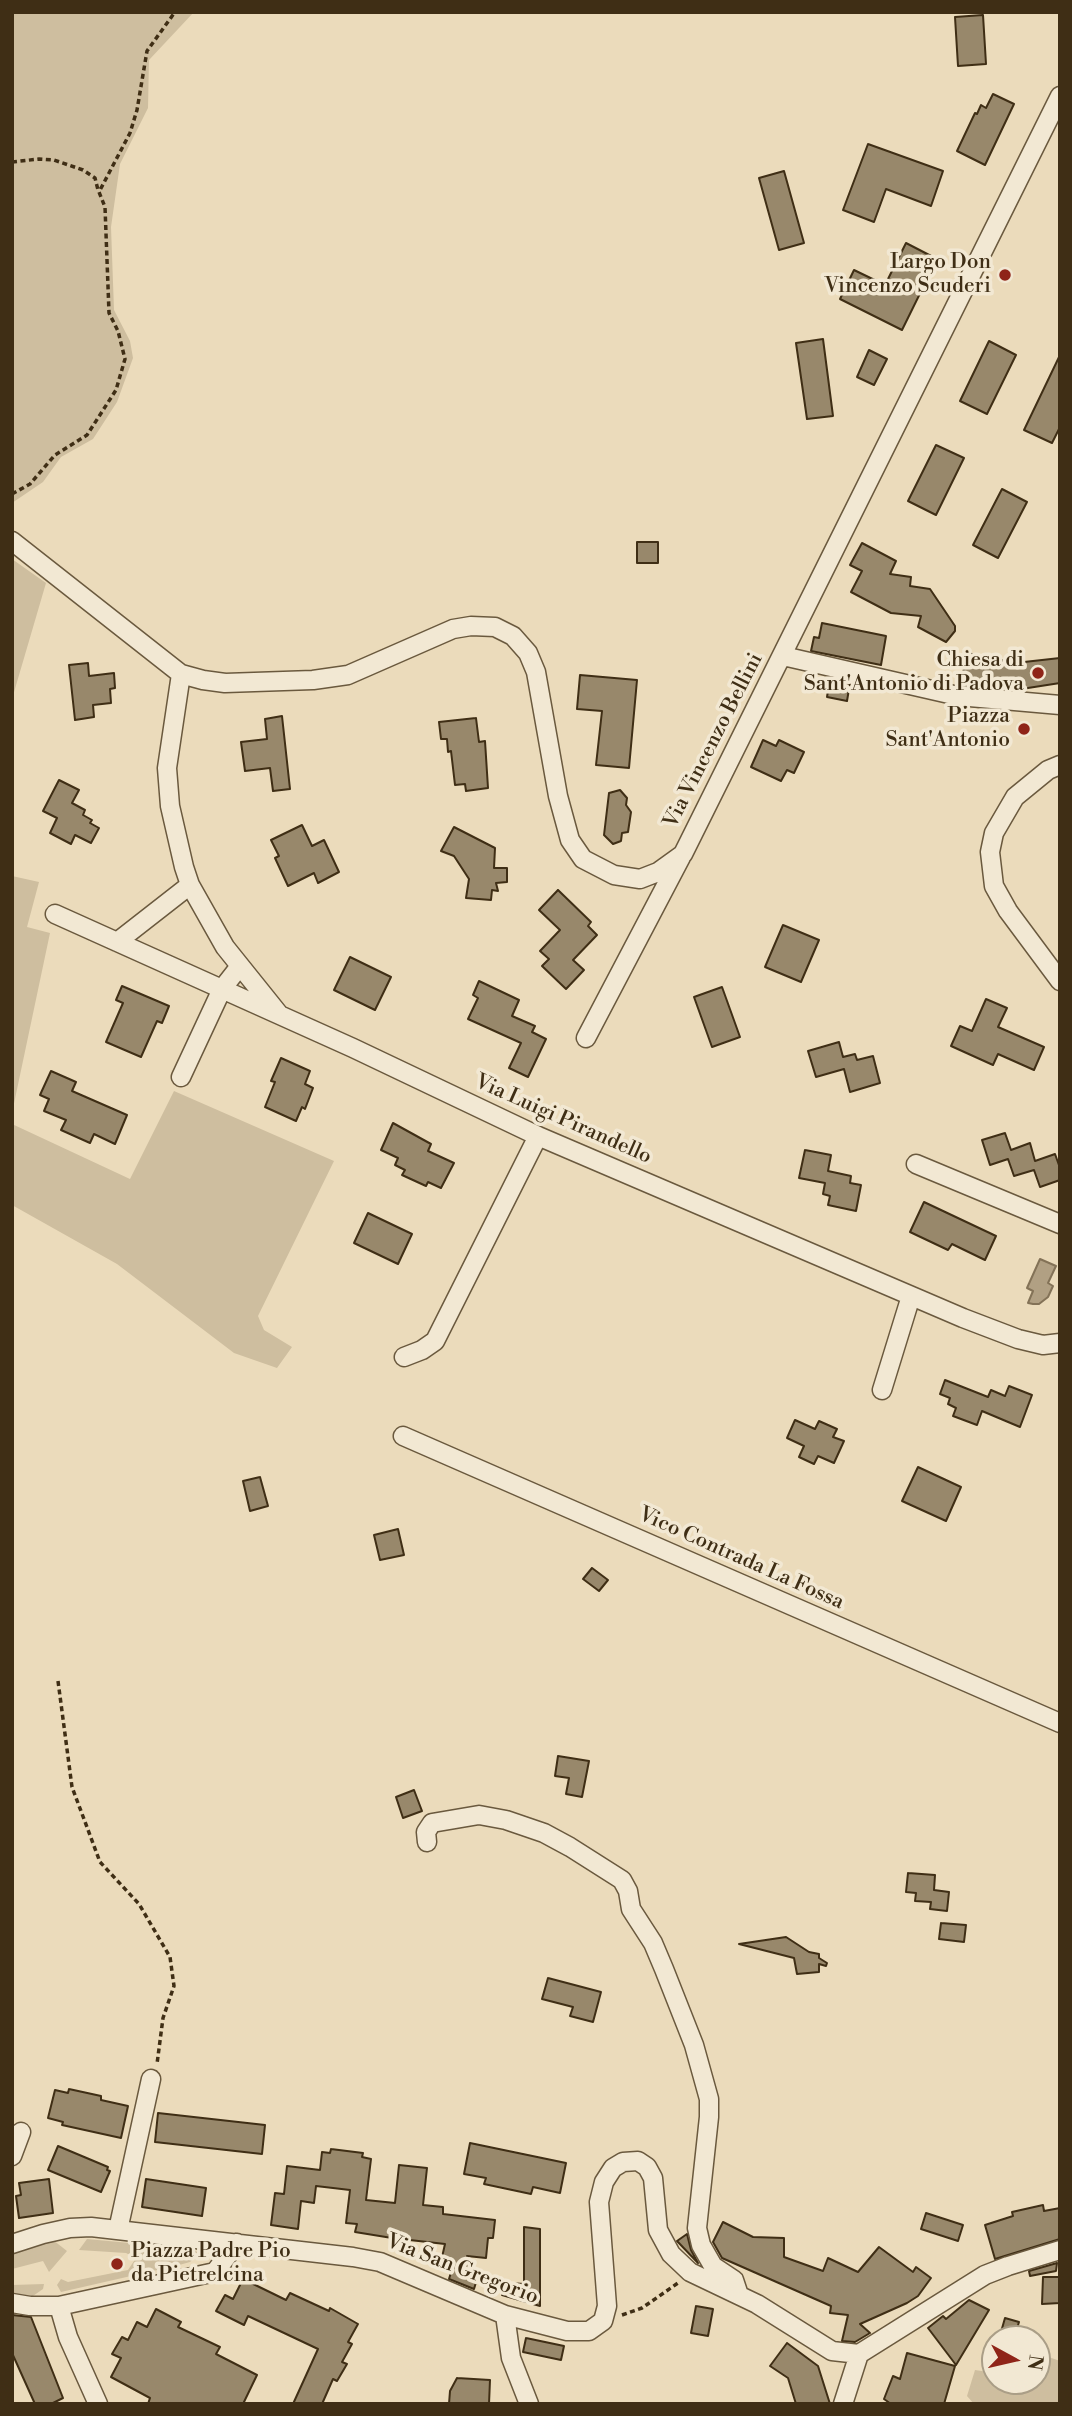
<!DOCTYPE html>
<style>
body{margin:0}
#map{position:relative;width:1072px;height:2416px;overflow:hidden;background:#ebdbbb;font-family:"Libre Bodoni",serif}
canvas{display:block}
.frame{position:absolute;inset:0;border:14px solid #3f2e15;pointer-events:none}
.north{position:absolute;left:981px;top:2325px;width:70px;height:70px;box-sizing:border-box;background:#f2e8d3;border:2px solid #aa9e87;border-radius:50%;rotate:98deg;font-size:19px;font-weight:700;line-height:28px;text-align:center;color:#3f2e15}
.north::after{content:'';display:block;margin:auto;width:24px;height:32px;background:#8f2418;clip-path:polygon(50% 0,100% 100%,50% 72%,0 100%)}
</style>
<div id="map">
<canvas width="1072" height="2416"></canvas>
<div class="frame"></div>
<div class="north">N</div>
</div>
<script>
const context = document.querySelector('canvas').getContext('2d');
context.lineJoin = 'round';
function fill(path, color) {
  context.fillStyle = color;
  context.fill(path, 'evenodd');
}
function toPath(rows) {
  const path = new Path2D();
  for (const r of rows) {
    path.moveTo(r[0], r[1]);
    for (let i = 2; i < r.length; i += 2) path.lineTo(r[i], r[i + 1]);
  }
  return path;
}
function trace(path, color, width, dash) {
  context.strokeStyle = color;
  context.lineWidth = width;
  context.lineCap = dash ? 'butt' : 'round';
  context.setLineDash(dash || []);
  context.stroke(path);
}
function label(font, color, halo, rows, align = 'center') {
  context.font = font + ' "Libre Bodoni",serif';
  context.lineWidth = 7;
  context.setLineDash([]);
  context.textBaseline = 'middle';
  context.strokeStyle = halo;
  context.fillStyle = color;
  for (const [text, x, y, turn = 0] of rows) {
    context.save();
    context.translate(x, y);
    context.rotate((+turn || 0) * Math.PI / 180);
    context.textAlign = isNaN(turn) ? turn : align;
    if (halo) context.strokeText(text, 0, 0);
    context.fillText(text, 0, 0);
    context.restore();
  }
}
fill(toPath([
 [12,12,194,12,149,60,148,108,120,164,111,227,114,310,130,341,133,358,117,402,93,439,61,457,43,482,12,503],
 [12,559,46,583,12,699],
 [12,876,39,882,27,927,50,933,12,1113],
 [174,1091,334,1161,258,1316,264,1330,292,1347,277,1368,234,1353,117,1264,12,1205,12,1124,130,1179],
 [87,2239,193,2249,197,2252,196,2256,190,2262,179,2265,61,2292,57,2285,61,2279,68,2282,128,2270,136,2258,126,2253,79,2250],
 [53,2240,67,2251,49,2272,43,2261,12,2269,12,2254],
 [44,2284,43,2289,30,2298,12,2298,12,2285],
 [1037,2353,1060,2361,1060,2404,974,2404,967,2396,975,2370,995,2373,995,2381,1037,2381]
]), '#cebe9f');
const water = toPath([
 [1040,1259,1056,1266,1048,1283,1053,1286,1048,1297,1039,1304,1033,1304,1028,1303,1033,1291,1027,1288,1040,1259]
]);
fill(water, '#b1a083');
trace(water, '#837257', 2);
const building = toPath([
 [983,15,986,64,958,66,955,17,983,15],
 [993,94,1014,104,985,165,957,151,975,113,977,114,981,105,986,108,993,94],
 [868,144,943,171,931,206,886,189,874,222,843,210,868,144],
 [784,171,804,243,779,250,759,178,784,171],
 [906,243,937,259,902,330,840,299,854,270,885,285,906,243],
 [823,339,833,416,807,419,796,343,823,339],
 [989,341,1016,355,987,414,960,401,989,341],
 [869,350,887,359,874,385,857,377,869,350],
 [1060,355,1060,427,1052,443,1024,430,1060,355],
 [936,445,964,458,936,515,908,501,936,445],
 [1002,489,1027,502,998,558,973,545,1002,489],
 [637,542,658,542,658,563,637,563,637,542],
 [862,543,896,561,890,574,911,577,910,586,930,589,955,626,955,631,946,642,918,627,921,616,891,613,851,592,862,571,850,565,862,543],
 [822,623,886,636,881,665,811,651,814,637,819,638,822,623],
 [968,653,1002,662,1002,660,1015,663,1060,658,1060,683,1015,690,960,684,968,653],
 [88,663,89,676,114,673,115,688,110,689,111,703,93,705,94,717,75,720,69,665,88,663],
 [580,675,637,680,629,768,596,765,602,711,577,709,580,675],
 [830,678,850,683,847,701,827,697,830,678],
 [282,716,290,789,273,791,270,768,245,771,241,742,267,739,265,719,282,716],
 [476,718,479,742,485,741,488,788,466,791,465,784,455,785,451,751,448,752,447,739,441,739,439,722,476,718],
 [763,740,776,746,779,740,804,752,794,773,787,770,781,781,751,767,763,740],
 [59,780,79,790,72,803,85,810,83,815,92,820,90,823,99,828,91,843,75,835,71,844,50,833,57,818,43,811,59,780],
 [620,790,627,798,626,805,631,812,628,832,622,833,621,841,613,844,604,835,609,793,620,790],
 [302,825,312,846,324,840,339,872,318,883,314,873,288,886,275,858,279,856,271,840,302,825],
 [454,827,495,848,494,868,507,868,507,882,496,883,498,891,492,890,491,900,466,898,469,879,454,856,441,851,454,827],
 [558,890,591,922,588,926,597,935,573,960,584,970,566,989,542,966,549,959,540,951,560,930,539,910,558,890],
 [783,925,819,940,801,982,765,967,783,925],
 [350,957,391,977,375,1010,334,990,350,957],
 [479,981,519,1000,512,1016,535,1026,532,1032,546,1039,528,1077,509,1068,521,1043,468,1019,478,998,473,995,479,981],
 [122,986,169,1006,162,1023,157,1021,141,1057,106,1042,123,1003,116,1000,122,986],
 [722,987,740,1037,712,1047,694,997,722,987],
 [986,999,1007,1008,998,1027,1044,1047,1034,1070,998,1054,993,1065,951,1046,960,1026,972,1031,986,999],
 [839,1042,843,1057,855,1054,857,1060,873,1056,880,1083,850,1092,844,1069,816,1077,808,1051,839,1042],
 [281,1058,310,1071,305,1084,313,1088,305,1109,302,1107,296,1121,265,1107,275,1082,271,1081,281,1058],
 [51,1071,76,1082,72,1091,127,1115,115,1144,94,1134,90,1143,61,1130,66,1120,44,1111,49,1099,40,1095,51,1071],
 [393,1123,431,1144,428,1151,454,1163,441,1188,428,1182,426,1186,402,1175,405,1170,395,1165,398,1158,381,1150,393,1123],
 [1005,1133,1011,1150,1030,1143,1035,1161,1055,1154,1060,1168,1060,1180,1040,1187,1034,1170,1014,1176,1008,1159,990,1165,982,1140,1005,1133],
 [805,1150,831,1155,828,1171,851,1176,850,1183,861,1185,856,1211,828,1205,830,1196,823,1194,825,1183,799,1178,805,1150],
 [924,1202,996,1236,985,1260,952,1244,948,1250,910,1232,924,1202],
 [368,1213,412,1234,398,1264,354,1243,368,1213],
 [945,1380,988,1397,991,1390,1005,1396,1009,1386,1032,1395,1020,1427,982,1411,977,1425,953,1416,956,1408,948,1404,950,1398,940,1394,945,1380],
 [795,1420,815,1429,819,1421,837,1429,833,1437,844,1441,834,1463,818,1456,814,1464,799,1457,804,1446,787,1438,795,1420],
 [918,1467,961,1487,946,1521,902,1501,918,1467],
 [260,1477,268,1506,250,1511,243,1481,260,1477],
 [398,1529,404,1555,380,1560,374,1535,398,1529],
 [592,1568,608,1580,599,1591,583,1579,592,1568],
 [558,1756,589,1761,582,1797,566,1794,569,1778,555,1776,558,1756],
 [414,1790,422,1811,403,1818,396,1797,414,1790],
 [908,1873,935,1875,934,1890,949,1892,947,1911,930,1909,931,1902,915,1901,916,1893,906,1892,908,1873],
 [941,1923,966,1925,964,1942,939,1939,941,1923],
 [786,1937,809,1952,819,1954,819,1958,827,1963,826,1966,819,1964,819,1972,797,1974,794,1958,739,1944,786,1937],
 [548,1978,601,1992,593,2022,570,2016,573,2007,542,1999,548,1978],
 [69,2089,101,2096,101,2100,128,2106,121,2138,62,2125,63,2122,48,2118,55,2090,68,2093,69,2089],
 [158,2113,265,2125,262,2154,155,2142,158,2113],
 [470,2143,566,2163,560,2193,533,2187,531,2194,484,2184,486,2178,464,2174,470,2143],
 [58,2146,108,2167,107,2170,110,2171,101,2192,48,2170,58,2146],
 [331,2149,363,2153,362,2157,371,2159,366,2200,395,2203,399,2165,427,2168,423,2205,443,2207,443,2214,495,2220,493,2238,488,2238,486,2258,467,2256,477,2279,474,2289,449,2279,452,2269,440,2266,445,2244,392,2238,355,2232,357,2224,346,2223,350,2190,316,2186,314,2203,301,2201,298,2229,271,2225,275,2193,284,2194,287,2166,320,2170,322,2152,330,2153,331,2149],
 [49,2179,53,2213,19,2218,16,2196,21,2195,19,2183,49,2179],
 [146,2179,206,2188,202,2216,142,2207,146,2179],
 [1043,2205,1044,2211,1060,2208,1060,2239,995,2259,985,2225,1013,2216,1012,2212,1043,2205],
 [926,2213,963,2225,958,2241,921,2229,926,2213],
 [723,2222,753,2237,784,2238,784,2257,823,2271,828,2258,858,2272,879,2247,913,2272,916,2267,931,2278,918,2296,907,2303,860,2324,870,2333,855,2342,842,2341,848,2315,830,2313,831,2306,722,2258,713,2242,723,2222],
 [524,2227,540,2229,540,2306,502,2295,509,2283,524,2284,524,2227],
 [687,2234,691,2250,698,2263,677,2241,687,2234],
 [1057,2263,1056,2271,1030,2276,1029,2271,1057,2263],
 [1043,2277,1060,2277,1060,2303,1042,2304,1043,2277],
 [243,2279,286,2300,290,2293,329,2311,330,2308,358,2324,348,2342,352,2344,342,2362,347,2364,337,2381,333,2379,322,2404,293,2404,318,2349,248,2316,244,2325,216,2311,225,2295,233,2299,243,2279],
 [969,2300,989,2310,956,2365,928,2328,943,2316,946,2319,969,2300],
 [696,2306,713,2309,708,2336,691,2333,696,2306],
 [156,2309,181,2322,178,2327,220,2347,216,2354,257,2375,243,2404,148,2404,150,2398,111,2377,121,2358,112,2354,122,2337,128,2340,137,2322,147,2327,156,2309],
 [12,2315,31,2317,63,2398,51,2404,35,2404,12,2353,12,2315],
 [1005,2318,1019,2322,1014,2339,999,2339,1005,2318],
 [526,2338,564,2346,561,2360,523,2352,526,2338],
 [787,2343,818,2366,830,2404,796,2404,788,2378,770,2366,787,2343],
 [907,2353,955,2366,944,2404,891,2404,884,2399,893,2376,900,2379,907,2353],
 [457,2378,490,2380,489,2404,449,2404,450,2391,457,2378]
]);
fill(building, '#98886b');
trace(building, '#3f2e15', 2);
const minor = toPath([
 [12,541,181,674,203,680,225,683,313,680,348,675,453,629,471,626,495,627,513,636,528,653,536,672,558,796,570,840,583,859,614,875,640,879,658,872,683,854,1060,96],
 [783,656,958,696,1060,705],
 [181,674,167,768,170,806,184,867,190,885,225,947,278,1013],
 [1060,765,1048,770,1015,797,994,833,990,852,994,886,1008,911,1060,981],
 [55,914,353,1048,538,1136,963,1318,1018,1339,1043,1345,1060,1343],
 [117,942,190,885],
 [586,1038,681,857],
 [181,1077,222,989,240,966],
 [916,1164,1060,1224],
 [404,1357,422,1350,435,1341,538,1136],
 [882,1390,911,1296],
 [403,1436,1060,1723],
 [427,1842,426,1832,432,1823,479,1815,506,1820,544,1833,570,1847,622,1880,628,1891,631,1909,653,1943,664,1969,694,2045,709,2099,709,2117,697,2228,701,2245,713,2266,734,2280,739,2295],
 [12,2156,21,2132],
 [118,2230,151,2079],
 [12,2244,43,2234,70,2228,91,2227,353,2257,380,2262,505,2315,567,2331,589,2331,603,2321,607,2306,599,2202,604,2182,613,2168,623,2162,638,2161,647,2167,653,2178,658,2230,671,2254,690,2272,757,2304,832,2351,859,2354],
 [12,2303,30,2306,59,2306],
 [505,2315,511,2358,529,2404],
 [859,2354,985,2275,1008,2266,1060,2250],
 [98,2404,68,2337,59,2306,215,2272,237,2243],
 [843,2404,859,2354]
]);
trace(minor, '#6a593e', 21);
trace(toPath([
 [12,162,39,159,54,160,83,170,95,178,98,190],
 [12,494,30,484,55,455,87,435,116,390,125,359,118,331,109,313,105,207,99,192,130,133,137,110,147,51,175,12],
 [58,1681,72,1787,100,1862,139,1904,170,1957,174,1986,163,2018,157,2064],
 [622,2315,642,2308,678,2283]
]), '#3f2e15', 3.5, [5, 3.5]);
trace(minor, '#f2e8d3', 18);
for (const [x, y, r, color] of [
 [1005,275,7,"#8f2418"],
 [1038,673,7,"#8f2418"],
 [1024,729,7,"#8f2418"],
 [117,2264,7,"#8f2418"]
]) {
  const dot = new Path2D();
  dot.arc(x, y, r, 0, 2 * Math.PI);
  context.fillStyle = color;
  context.fill(dot);
  trace(dot, '#f2e8d3', 2.5);
}
label('21px', '#3f2e15', '#f2e8d3', [
 ["Largo Don",991,263],
 ["Vincenzo Scuderi",991,287],
 ["Chiesa di",1024,661],
 ["Sant'Antonio di Padova",1024,685],
 ["Piazza",1010,717],
 ["Sant'Antonio",1010,741],
 ["Piazza Padre Pio",131,2252,"left"],
 ["da Pietrelcina",131,2276,"left"]
], 'right');
label('21px', '#3f2e15', '#f2e8d3', [
 ["Via Vincenzo Bellini",714,741,-63],
 ["Via Luigi Pirandello",563,1120,24],
 ["Vico Contrada La Fossa",741,1559,24],
 ["Via San Gregorio",462,2270,21]
]);
</script>
